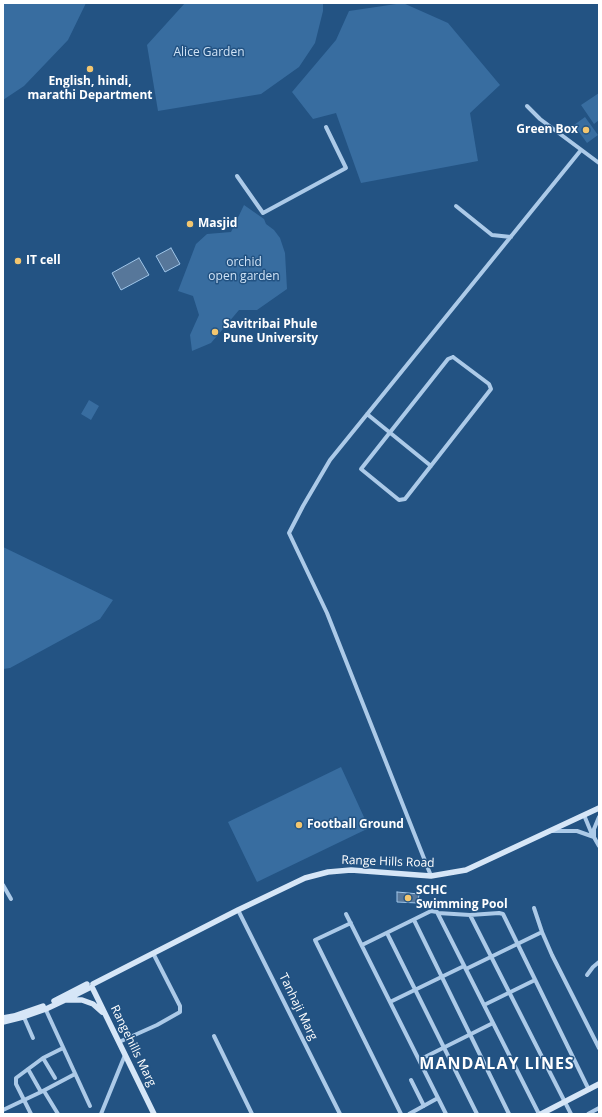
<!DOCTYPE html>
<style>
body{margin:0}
#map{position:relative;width:602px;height:1117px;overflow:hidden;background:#235383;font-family:"Open Sans",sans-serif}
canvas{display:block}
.frame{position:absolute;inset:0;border:4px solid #fff;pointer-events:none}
</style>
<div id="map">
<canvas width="602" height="1117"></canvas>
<div class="frame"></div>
</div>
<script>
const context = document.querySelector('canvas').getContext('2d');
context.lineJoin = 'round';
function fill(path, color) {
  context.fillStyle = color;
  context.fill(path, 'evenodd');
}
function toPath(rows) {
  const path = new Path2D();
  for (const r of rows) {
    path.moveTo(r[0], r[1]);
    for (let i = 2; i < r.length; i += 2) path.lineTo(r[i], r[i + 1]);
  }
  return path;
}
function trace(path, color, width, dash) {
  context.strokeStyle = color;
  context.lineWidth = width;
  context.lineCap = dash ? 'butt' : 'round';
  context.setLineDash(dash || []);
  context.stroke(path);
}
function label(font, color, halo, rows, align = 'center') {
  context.font = font + ' "Open Sans",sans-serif';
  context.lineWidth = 3;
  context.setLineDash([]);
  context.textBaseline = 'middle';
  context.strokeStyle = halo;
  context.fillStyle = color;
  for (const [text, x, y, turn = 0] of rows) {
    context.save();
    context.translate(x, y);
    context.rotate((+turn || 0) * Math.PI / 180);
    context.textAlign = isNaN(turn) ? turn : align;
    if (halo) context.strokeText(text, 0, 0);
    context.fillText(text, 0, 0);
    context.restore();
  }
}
fill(toPath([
 [3,3,86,3,68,40,24,86,3,100],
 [185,3,323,3,323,11,315,43,299,67,261,94,158,111,147,45],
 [403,3,448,23,500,85,470,113,478,161,361,183,336,113,313,119,292,92,336,40,349,11],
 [599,93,599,120,594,124,581,105],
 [585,117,598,135,587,143,574,125],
 [244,205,264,219,266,224,274,230,280,238,285,253,287,289,257,310,239,310,211,343,192,351,190,335,199,315,193,296,178,291,196,244,207,234,231,232],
 [89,400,99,406,91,420,81,414],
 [3,547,113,600,100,619,10,668,3,669],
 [341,767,369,828,257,882,228,822]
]), '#386da0');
const water = toPath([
 [171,248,180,264,165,272,156,256,171,248],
 [139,258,149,275,121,290,112,273,139,258],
 [397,892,419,894,418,903,397,902,397,892]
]);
fill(water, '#57779a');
trace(water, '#a0c6e9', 1);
trace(toPath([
 [527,106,540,119,599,163],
 [237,176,263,213,346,168,326,127],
 [456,206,492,235,511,237],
 [453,357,489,384,491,389,405,499,399,500,361,469,448,359,453,357],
 [367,414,431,466],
 [584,815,591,832,599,846],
 [552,831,577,831,594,837,594,829,599,817],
 [431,876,327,613,289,533,303,506,330,460,581,150],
 [3,885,11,899],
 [534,908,542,932],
 [238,910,340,1114],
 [438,913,470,915,499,913,503,914,589,1090],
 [346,914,446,1114],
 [470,915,571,1114],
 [414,920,509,1114],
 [351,923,315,940,401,1114],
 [387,933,477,1114],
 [362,945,431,911,437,912,539,1114],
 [466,969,542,932,552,955,599,1048],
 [587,975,593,967,599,962],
 [390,1002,464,966],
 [484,1005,535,980],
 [45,1008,90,1106],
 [23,1015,33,1038],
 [214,1036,252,1114],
 [119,1042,157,1025,180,1012,180,1006,153,953],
 [43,1058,55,1078],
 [419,1060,493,1023],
 [28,1069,41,1092],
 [411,1080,424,1106],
 [44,1091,58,1114],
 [3,1110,41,1092,75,1074],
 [31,1114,16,1084,16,1078,43,1058,63,1048],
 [101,1114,125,1055],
 [409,1114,438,1098],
 [588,1114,599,1108]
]), '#accae8', 4);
trace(toPath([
 [93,984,238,910,305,878,328,872,351,870,431,876,466,870,599,808],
 [92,987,154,1114],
 [69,998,89,988],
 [54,1001,87,984],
 [3,1018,14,1016,43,1006],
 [3,1022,23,1017,46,1009,65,1000,82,1000,93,1004,102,1012],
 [541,1114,599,1084]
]), '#d6e6f7', 5.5);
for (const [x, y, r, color] of [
 [90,69,4,"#f3c66f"],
 [586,130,4,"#f3c66f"],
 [190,224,4,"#f3c66f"],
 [18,261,4,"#f3c66f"],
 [215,332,4,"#f3c66f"],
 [299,825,4,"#f3c66f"],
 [408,898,4,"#f3c66f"]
]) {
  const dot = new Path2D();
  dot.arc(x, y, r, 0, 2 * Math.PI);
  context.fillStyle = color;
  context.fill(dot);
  trace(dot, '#235383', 1.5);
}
label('12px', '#d0e3f6', '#235383', [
 ["Alice Garden",209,53],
 ["orchid",244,263],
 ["open garden",244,277]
]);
label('bold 12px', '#fff', '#235383', [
 ["English, hindi,",90,82,"center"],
 ["marathi Department",90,96,"center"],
 ["Green Box",578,130,"right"],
 ["Masjid",198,224],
 ["IT cell",26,261],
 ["Savitribai Phule",223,325],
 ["Pune University",223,339],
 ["Football Ground",307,825],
 ["SCHC",416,891],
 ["Swimming Pool",416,905]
], 'left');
label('12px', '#fff', '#235383', [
 ["Range Hills Road",388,862,2],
 ["Tanhaji Marg",298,1007,64],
 ["Rangehills Marg",133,1046,64]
]);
context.letterSpacing = '1px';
label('bold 16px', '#fff', '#235383', [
 ["MANDALAY LINES",497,1064]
]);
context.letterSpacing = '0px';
</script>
